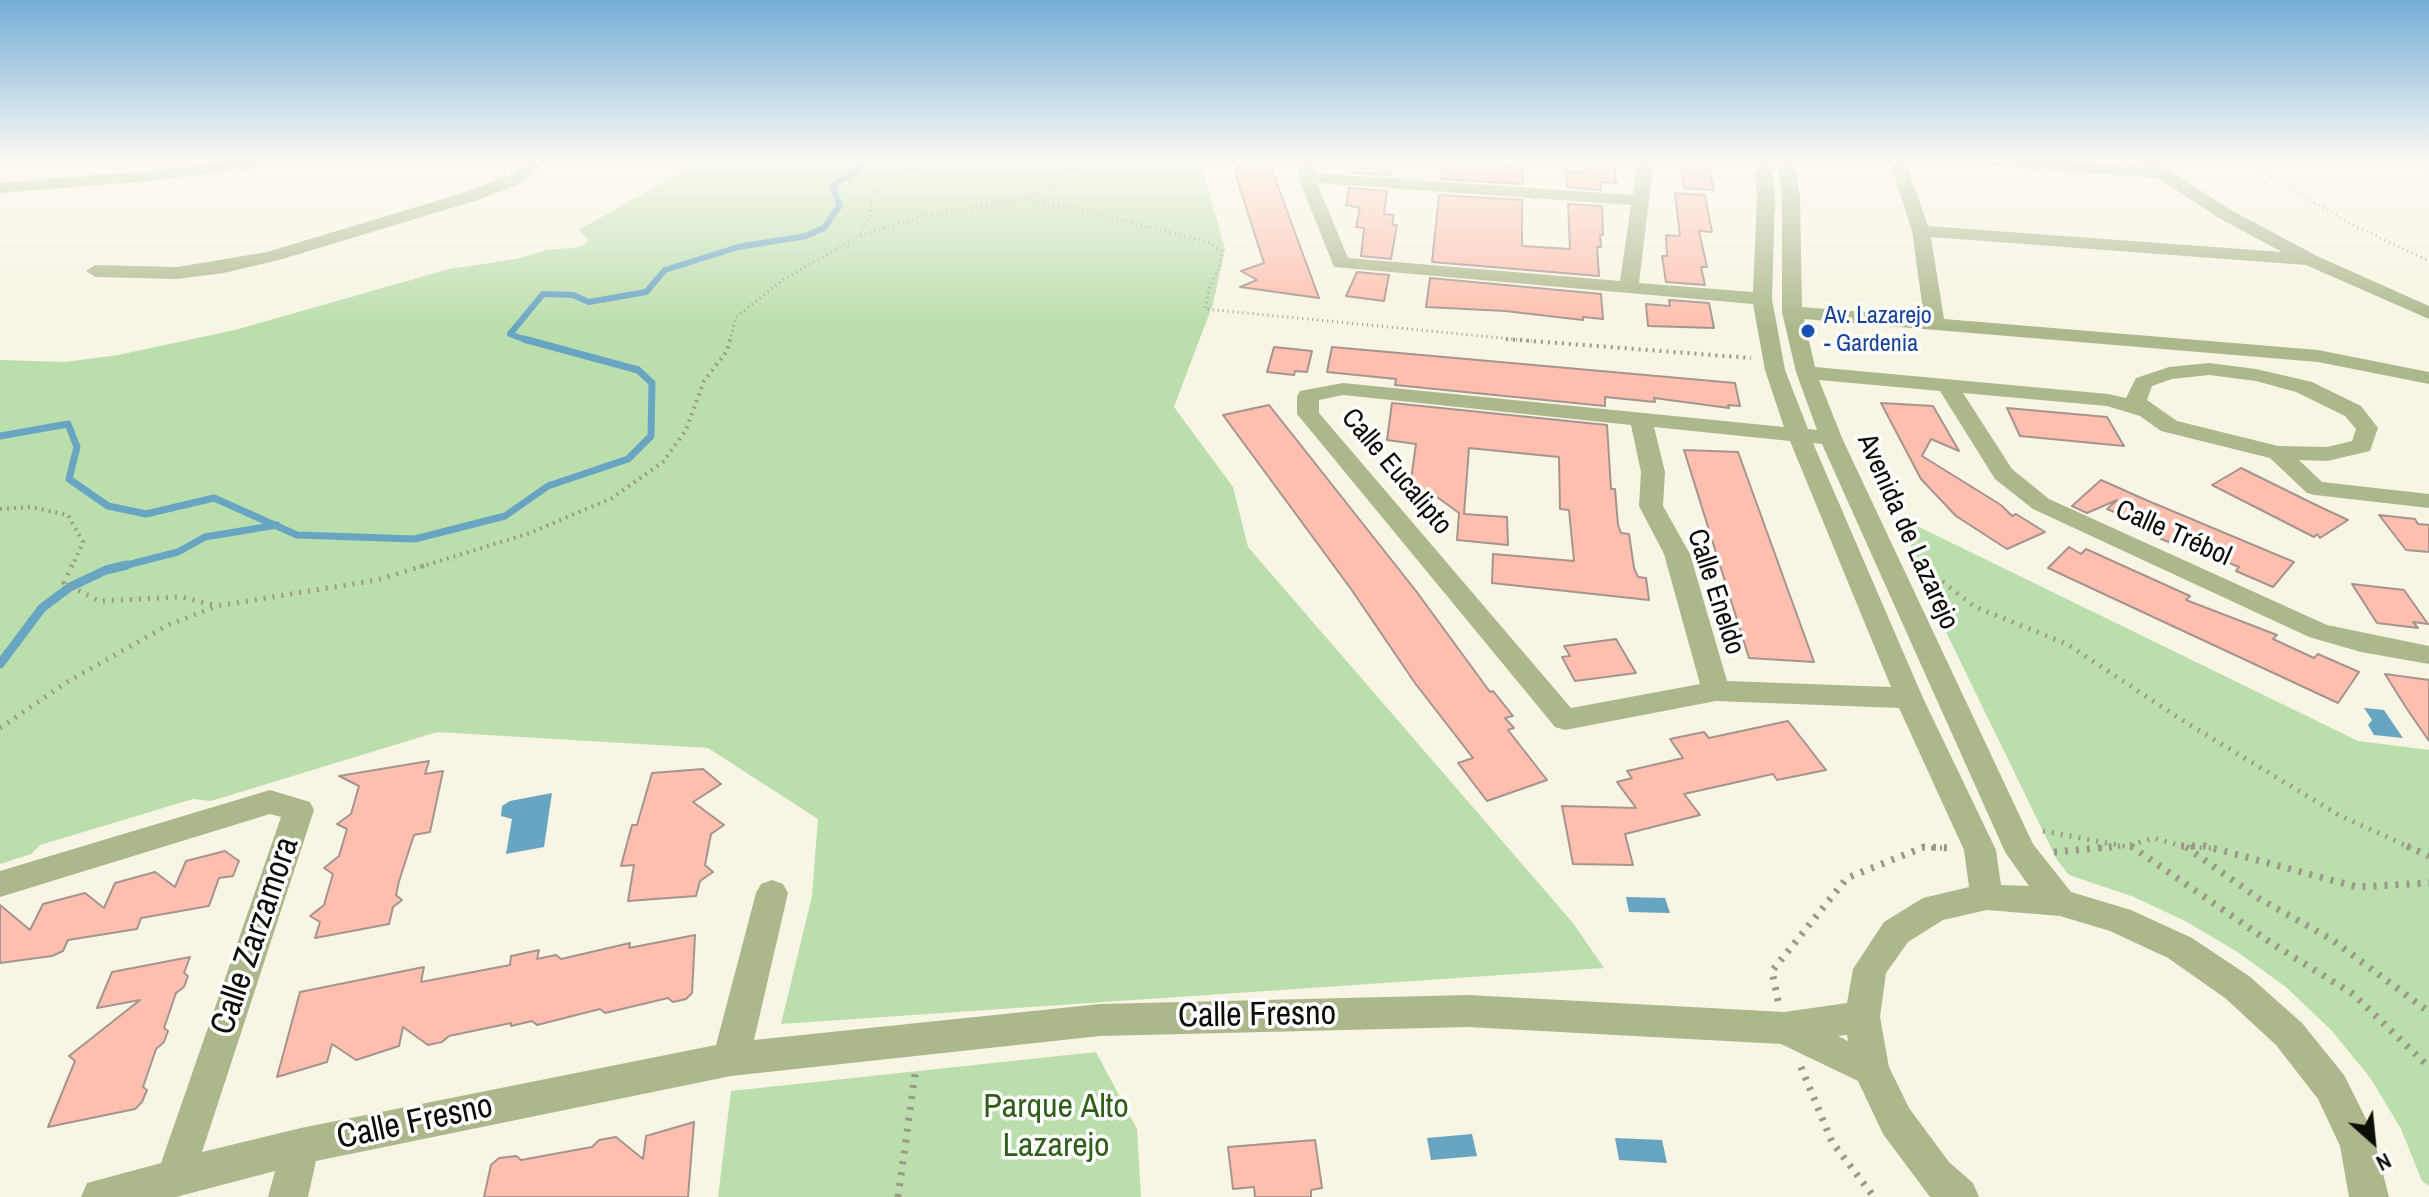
<!DOCTYPE html>
<meta charset="utf-8">
<style>
body{margin:0}
#map{position:relative;width:2429px;height:1197px;overflow:hidden;background:#f8f5e4;font-family:"Archivo Narrow",sans-serif}
canvas{display:block}
.north{position:absolute;left:2333px;top:1101px;width:80px;height:80px;-webkit-text-stroke:6px #fff;paint-order:stroke;rotate:153deg;font-size:22px;font-weight:700;line-height:32px;text-align:center;color:#0e0d07}
.north::after{content:'';display:block;margin:auto;width:28px;height:36px;background:#0e0d07;clip-path:polygon(50% 0,100% 100%,50% 72%,0 100%)}
</style>
<div id="map">
<canvas width="2429" height="1197"></canvas>
<div class="north">N</div>
</div>
<script>
const context = document.querySelector('canvas').getContext('2d');
context.lineJoin = 'round';
function fill(path, color) {
  context.fillStyle = color;
  context.fill(path, 'evenodd');
}
function toPath(rows) {
  const path = new Path2D();
  for (const r of rows) {
    path.moveTo(r[0], r[1]);
    for (let i = 2; i < r.length; i += 2) path.lineTo(r[i], r[i + 1]);
  }
  return path;
}
function trace(path, color, width, dash) {
  context.strokeStyle = color;
  context.lineWidth = width;
  context.lineCap = dash ? 'butt' : 'round';
  context.setLineDash(dash || []);
  context.stroke(path);
}
function label(font, color, halo, rows, align = 'center') {
  context.font = font + ' "Archivo Narrow",sans-serif';
  context.lineWidth = 7;
  context.setLineDash([]);
  context.textBaseline = 'middle';
  context.strokeStyle = halo;
  context.fillStyle = color;
  for (const [text, x, y, turn = 0] of rows) {
    context.save();
    context.translate(x, y);
    context.rotate((+turn || 0) * Math.PI / 180);
    context.textAlign = isNaN(turn) ? turn : align;
    if (halo) context.strokeText(text, 0, 0);
    context.fillText(text, 0, 0);
    context.restore();
  }
}
fill(toPath([
 [705,159,1200,159,1225,249,1213,304,1174,407,1233,487,1248,547,1573,923,1604,968,781,1024,812,896,818,819,708,748,437,732,211,801,193,799,40,845,31,854,0,864,0,360,65,362,118,355,235,330,449,269,516,259,547,250,581,247,589,240,578,230],
 [1915,525,2358,741,2429,750,2429,1186,2422,1181,2401,1129,2371,1079,2332,1031,2286,987,2236,951,2185,921,2134,897,2069,875,2057,860,1909,556],
 [1096,1052,1137,1129,1141,1197,718,1197,731,1091]
]), '#bbdead');
fill(toPath([
 [2364,708,2384,710,2403,738,2374,735,2368,725,2372,720],
 [552,793,544,847,506,854,512,819,501,816,502,806,510,801],
 [1626,897,1665,898,1670,913,1629,912],
 [1472,1134,1477,1156,1431,1160,1427,1138],
 [1615,1138,1662,1140,1667,1163,1619,1160]
]), '#68a5c3');
trace(toPath([
 [529,341,510,334,543,294,573,295,589,302,646,292,665,270,738,247,806,236,824,228,840,205,832,186,860,169,860,165,849,159]
]), '#68a5c3', 6);
trace(toPath([
 [0,436,68,424,77,447,69,479,108,506,146,514,214,498,297,535,415,539,505,516,548,486,628,459,651,436,652,383,638,370,524,339],
 [119,567,178,552,205,537,277,525]
]), '#68a5c3', 7);
trace(toPath([
 [0,664,42,608,70,587,106,570,127,565]
]), '#68a5c3', 9);
const building = toPath([
 [1239,159,1268,159,1319,298,1240,287,1257,280,1241,271,1264,263,1235,173,1239,159],
 [1355,159,1392,159,1390,175,1352,173,1355,159],
 [1583,159,1613,159,1616,183,1601,182,1601,190,1567,187,1566,171,1584,172,1583,159],
 [1680,159,1707,159,1714,190,1684,188,1680,159],
 [1443,162,1523,168,1523,184,1441,179,1443,162],
 [1349,188,1387,191,1384,214,1394,215,1392,225,1397,225,1391,259,1361,256,1364,228,1356,227,1360,208,1346,205,1349,188],
 [1675,193,1705,195,1712,232,1699,231,1707,267,1701,267,1705,285,1666,282,1662,256,1667,256,1666,235,1680,236,1675,193],
 [1439,195,1522,200,1522,246,1570,249,1568,204,1602,206,1603,235,1600,235,1601,247,1597,247,1599,276,1432,262,1439,195],
 [1357,272,1389,275,1384,301,1346,296,1357,272],
 [1430,278,1601,294,1603,319,1583,317,1583,320,1505,311,1426,307,1430,278],
 [1669,300,1709,303,1714,328,1648,326,1646,304,1670,306,1669,300],
 [1274,347,1312,351,1307,372,1295,371,1294,375,1267,372,1274,347],
 [1332,347,1735,383,1740,406,1728,405,1729,408,1654,398,1655,402,1605,397,1605,406,1395,385,1396,379,1327,372,1332,347],
 [1392,403,1607,425,1611,489,1615,489,1618,525,1621,533,1629,534,1634,568,1638,577,1646,578,1649,600,1492,583,1493,554,1574,561,1569,510,1560,509,1559,457,1469,448,1464,514,1507,517,1508,545,1457,540,1459,513,1437,497,1417,495,1418,488,1410,487,1416,444,1387,440,1392,403],
 [1881,403,1933,406,1959,451,1931,439,1922,456,2001,505,2012,516,2016,514,2045,532,2007,549,1956,516,1921,479,1881,403],
 [1269,405,1416,591,1490,692,1493,691,1513,716,1505,718,1514,728,1508,730,1547,780,1487,801,1458,763,1473,758,1415,683,1351,589,1223,415,1269,405],
 [2007,408,2107,417,2124,446,2020,436,2007,408],
 [1684,450,1738,452,1814,662,1749,658,1684,450],
 [2241,468,2314,504,2348,520,2320,538,2317,534,2314,537,2212,485,2241,468],
 [2101,480,2146,500,2294,562,2273,587,2236,571,2239,567,2194,548,2191,551,2154,536,2159,531,2107,509,2117,500,2087,513,2072,506,2101,480],
 [2379,515,2415,519,2418,524,2429,525,2429,552,2406,550,2379,515],
 [2069,547,2081,554,2086,549,2190,596,2186,600,2277,635,2273,639,2314,658,2318,654,2359,672,2338,703,2048,568,2069,547],
 [2352,584,2404,590,2428,624,2413,622,2418,628,2377,623,2352,584],
 [1616,639,1636,673,1575,681,1562,657,1570,656,1564,646,1616,639],
 [2385,674,2429,680,2429,741,2407,709,2385,674],
 [1788,721,1826,770,1777,780,1773,774,1684,794,1700,815,1625,834,1633,865,1573,864,1562,806,1636,808,1617,782,1632,778,1627,771,1683,758,1670,739,1704,732,1709,738,1788,721],
 [429,761,425,774,443,771,430,832,414,835,399,881,396,895,402,900,393,907,389,924,315,938,320,922,310,916,324,905,333,874,324,868,339,856,347,829,337,824,351,814,359,786,339,776,429,761],
 [703,769,721,784,693,802,724,825,711,834,705,865,713,872,700,881,696,896,628,901,634,865,621,866,632,825,637,825,652,773,703,769],
 [225,851,239,861,233,876,219,878,209,906,141,918,137,929,68,940,63,951,52,956,0,963,0,905,30,930,43,904,85,893,104,908,115,883,155,872,175,887,186,861,225,851],
 [695,935,692,993,686,999,673,1002,668,998,605,1013,600,1009,537,1025,532,1021,511,1026,511,1023,449,1036,442,1042,428,1045,403,1027,399,1046,356,1060,332,1044,327,1062,277,1077,300,992,424,967,421,982,510,965,511,956,539,950,537,959,556,955,561,959,630,943,629,948,695,935],
 [190,957,184,973,188,976,184,987,176,993,164,1028,168,1031,164,1042,156,1049,143,1087,147,1090,142,1102,135,1109,48,1127,75,1061,69,1056,140,1000,97,1008,112,972,190,957],
 [694,1122,688,1197,484,1197,491,1165,499,1158,516,1156,521,1160,592,1147,599,1140,616,1137,643,1159,646,1136,694,1122],
 [1315,1140,1322,1188,1311,1190,1311,1197,1255,1197,1254,1187,1233,1189,1228,1147,1315,1140]
]);
fill(building, '#febfae');
trace(building, '#a5948f', 2);
trace(toPath([
 [2241,159,2351,224,2429,261],
 [1030,198,1043,205,1062,205,1208,242,1222,251,1220,267,1210,285,1205,309,1532,341],
 [860,236,922,216,1030,198,1092,159],
 [730,341,736,317,784,279,859,236,869,217,874,192,918,170,932,159]
]), '#9b998c', 3, [1, 4]);
trace(toPath([
 [1506,339,1751,358],
 [0,509,31,507,68,515,83,542,72,567],
 [1915,560,1924,567],
 [420,567,530,533,612,498,663,462,686,430,704,381,727,351,730,339]
]), '#9b998c', 4, [2, 5]);
trace(toPath([
 [72,565,64,583,99,601,181,597,217,606],
 [1921,565,1975,607,2067,644,2185,722,2337,814,2411,848],
 [0,728,67,682,168,625,217,606,377,580,426,565],
 [2043,831,2134,848],
 [2130,845,2154,838,2185,847,2212,848],
 [1922,848,1948,848],
 [2100,848,2120,846]
]), '#9b998c', 5, [2, 7]);
trace(toPath([
 [2131,846,2271,943,2353,994,2429,1067],
 [2181,846,2205,846,2357,887,2429,883],
 [2407,846,2429,856],
 [2186,847,2258,898,2331,939,2429,1012],
 [2054,852,2120,846],
 [1778,1001,1772,971,1847,878,1924,847,1952,848],
 [1801,1067,1832,1142,1874,1197],
 [898,1197,916,1067]
]), '#9b998c', 7, [3, 8]);
fill(toPath([
 [242,159,290,159,282,164,149,181,0,193,0,183,149,171,242,159],
 [529,159,545,159,545,163,522,183,478,200,279,260,224,273,177,279,95,277,86,271,95,265,177,267,267,252,466,192,510,175,529,159],
 [1298,159,1314,159,1314,173,1633,195,1638,159,1654,159,1639,283,1753,292,1757,196,1754,159,1770,159,1775,196,1772,299,1785,370,1808,429,1817,430,1796,372,1782,312,1782,197,1777,159,1793,159,1800,197,1802,307,1924,317,1912,231,1889,159,1905,159,1928,226,2282,252,2219,218,2158,178,1965,164,1957,159,2036,159,2141,167,2132,159,2151,159,2231,210,2317,256,2429,306,2429,319,2306,265,1931,237,1944,319,2318,350,2429,372,2429,384,2318,362,1804,319,1815,367,2108,394,2126,398,2136,378,2169,367,2209,363,2256,369,2312,382,2361,406,2378,428,2370,451,2327,461,2299,460,2322,482,2429,494,2429,508,2315,495,2307,493,2270,458,2161,431,2140,416,2107,406,1963,393,2012,469,2049,499,2327,625,2429,646,2429,664,2361,652,2309,637,2033,509,1995,479,1940,391,1819,380,1842,438,2033,844,2071,892,2131,910,2192,938,2249,976,2302,1023,2344,1075,2372,1131,2389,1197,2349,1197,2340,1146,2318,1099,2276,1045,2225,998,2168,958,2110,931,2060,916,1987,910,1943,920,1908,942,1886,973,1880,1017,1889,1067,1909,1108,1949,1162,1973,1183,1979,1197,1930,1197,1883,1134,1858,1081,1781,1044,1468,1027,1100,1036,731,1076,316,1161,308,1197,268,1197,275,1171,176,1197,81,1197,87,1183,161,1163,281,817,270,814,0,897,0,871,270,790,310,802,314,810,202,1152,301,1128,716,1045,756,893,761,884,772,880,783,884,788,893,754,1040,1100,1004,1468,995,1784,1012,1847,1003,1853,969,1884,922,1923,898,1969,887,1964,850,1899,708,1716,701,1565,730,1555,727,1297,414,1297,396,1300,391,1343,383,1784,427,1765,370,1753,304,1334,267,1298,177,1298,159],
 [1317,183,1631,205,1620,281,1348,258,1317,183],
 [2209,375,2256,381,2296,392,2345,416,2356,429,2352,441,2327,447,2278,446,2177,421,2147,400,2152,386,2172,379,2209,375],
 [1343,395,1631,425,1641,472,1639,506,1664,554,1700,684,1571,708,1319,413,1319,400,1343,395],
 [1654,427,1790,441,1891,687,1727,681,1690,554,1663,506,1665,472,1654,427],
 [1813,443,1822,444,2005,852,2029,886,2001,885,1996,850,1923,698,1813,443],
 [1847,1035,1848,1041,1838,1036,1847,1035]
]), '#acb88c');
const sky = context.createLinearGradient(0, 0, 0, 327);
sky.addColorStop(0, '#75aed9');
sky.addColorStop(0.49, '#fcfaf3');
sky.addColorStop(1, '#fcfaf300');
context.fillStyle = sky;
context.fillRect(0, 0, 2429, 327);
for (const [x, y, r, color] of [
 [1808,331,8,"#1a4fb4"]
]) {
  const dot = new Path2D();
  dot.arc(x, y, r, 0, 2 * Math.PI);
  context.fillStyle = color;
  context.fill(dot);
  trace(dot, '#fff', 3);
}
label('24px', '#164399', '#fff', [
 ["Av. Lazarejo",1824,317],
 ["- Gardenia",1824,345]
], 'left');
label('28px', '#0e0d07', '#fff', [
 ["Calle Eucalipto",1396,472,50],
 ["Avenida de Lazarejo",1907,532,66],
 ["Calle Trébol",2173,534,24],
 ["Calle Eneldo",1715,592,72]
]);
label('34px', '#0e0d07', '#fff', [
 ["Calle Zarzamora",256,936,-71],
 ["Calle Fresno",1257,1016,-1],
 ["Calle Fresno",415,1123,-12]
]);
label('34px', '#325e1c', '#fff', [
 ["Parque Alto",1056,1108],
 ["Lazarejo",1056,1147]
]);
</script>
